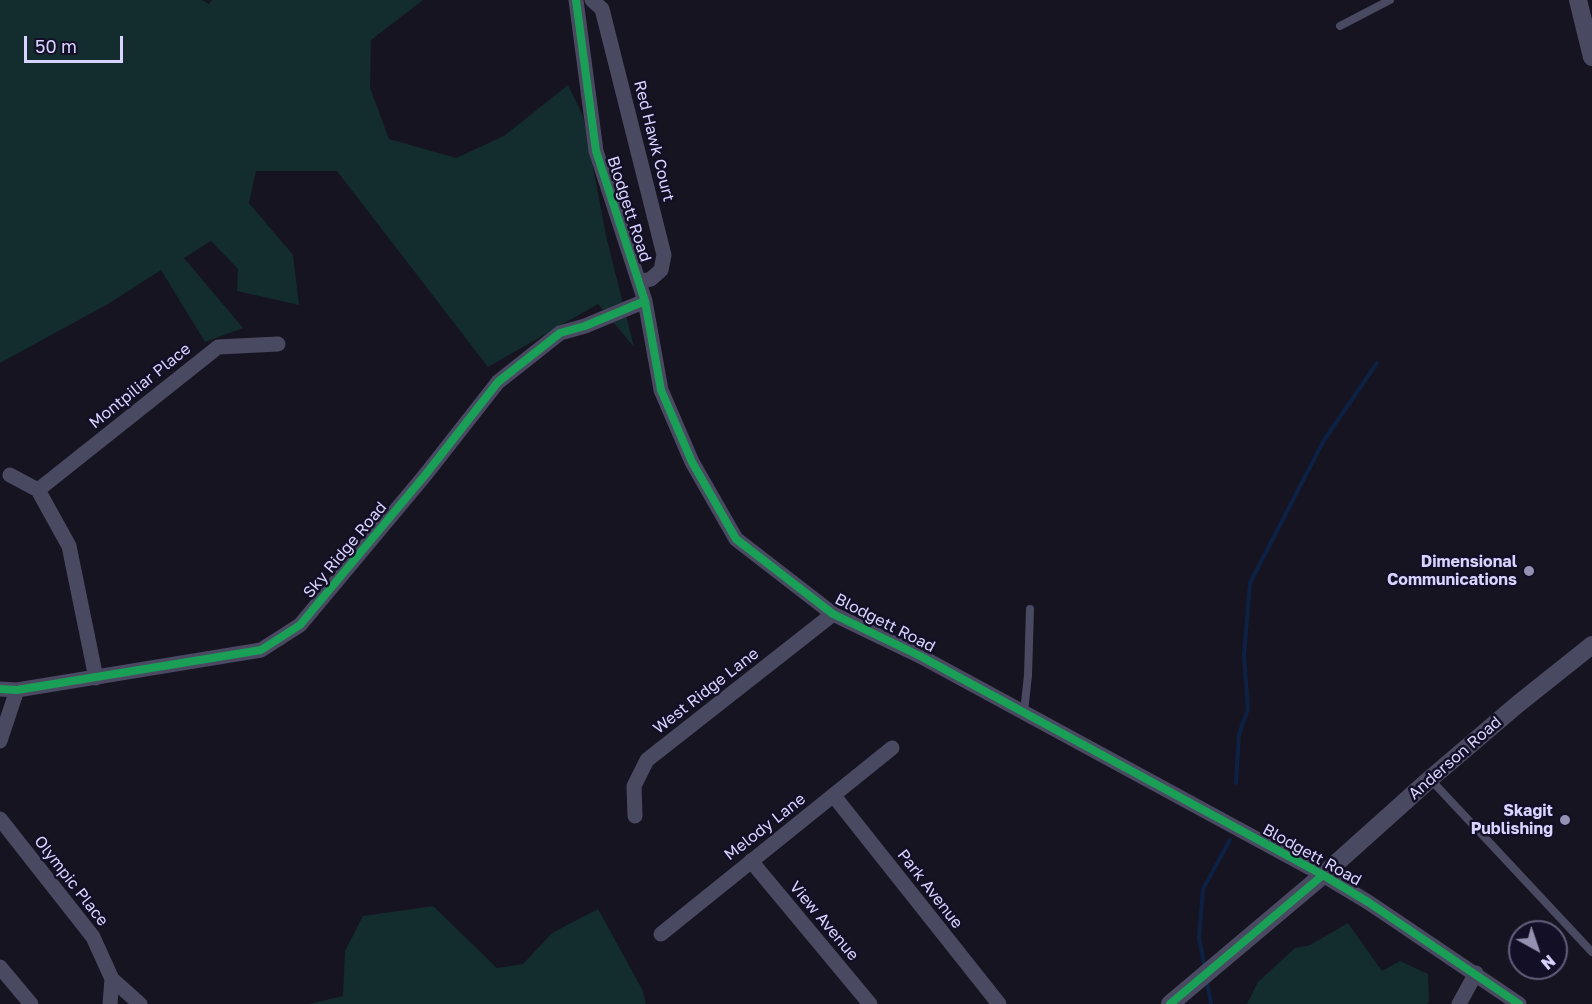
<!DOCTYPE html>
<style>
body{margin:0}
#map{position:relative;width:1592px;height:1004px;overflow:hidden;background:#161421;font-family:"Golos Text",sans-serif}
canvas{display:block}
.north{position:absolute;left:1508px;top:920px;width:60px;height:60px;box-sizing:border-box;background:#130f26;border:2px solid #625e7d;border-radius:50%;rotate:140deg;font-size:16px;font-weight:700;line-height:24px;text-align:center;color:#d9d4ff}
.north::after{content:'';display:block;margin:auto;width:21px;height:27px;background:#9591b1;clip-path:polygon(50% 0,100% 100%,50% 72%,0 100%)}
.scale{position:absolute;left:24px;top:36px;width:99px;height:27px;box-sizing:border-box;border:3px solid #d9d4ff;border-top:0;padding-left:8px;font-size:18px;line-height:21px;white-space:nowrap;color:#d9d4ff;-webkit-text-stroke:4px #130f26;paint-order:stroke}
</style>
<div id="map">
<canvas width="1592" height="1004"></canvas>
<div class="north">N</div>
<div class="scale">50 m</div>
</div>
<script>
const context = document.querySelector('canvas').getContext('2d');
context.lineJoin = 'round';
function fill(path, color) {
  context.fillStyle = color;
  context.fill(path, 'evenodd');
}
function toPath(rows) {
  const path = new Path2D();
  for (const r of rows) {
    path.moveTo(r[0], r[1]);
    for (let i = 2; i < r.length; i += 2) path.lineTo(r[i], r[i + 1]);
  }
  return path;
}
function trace(path, color, width, dash) {
  context.strokeStyle = color;
  context.lineWidth = width;
  context.lineCap = dash ? 'butt' : 'round';
  context.setLineDash(dash || []);
  context.stroke(path);
}
function label(font, color, halo, rows, align = 'center') {
  context.font = font + ' "Golos Text",sans-serif';
  context.lineWidth = 5;
  context.setLineDash([]);
  context.textBaseline = 'middle';
  context.strokeStyle = halo;
  context.fillStyle = color;
  for (const [text, x, y, turn = 0] of rows) {
    context.save();
    context.translate(x, y);
    context.rotate((+turn || 0) * Math.PI / 180);
    context.textAlign = isNaN(turn) ? turn : align;
    if (halo) context.strokeText(text, 0, 0);
    context.fillText(text, 0, 0);
    context.restore();
  }
}
fill(toPath([
 [0,0,202,0,209,4,212,0,423,0,371,40,370,88,389,139,456,158,504,136,568,85,583,116,607,240,634,347,598,304,488,367,337,171,256,171,249,203,293,255,299,305,237,291,238,269,211,241,184,258,243,328,205,342,161,270,108,304,0,363],
 [433,906,497,968,523,964,552,933,598,909,642,989,646,1004,309,1004,343,996,345,951,363,916],
 [1348,923,1382,971,1400,961,1428,974,1429,1002,1427,1004,1247,1004,1258,982,1295,948,1310,945]
]), '#132c2d');
trace(toPath([
 [1236,783,1239,734,1248,709,1244,655,1250,583,1324,440,1377,363],
 [1205,968,1199,938,1203,889,1230,840],
 [1207,981,1211,1004]
]), '#0d2144', 4);
trace(toPath([
 [1340,26,1390,0],
 [1024,712,1028,675,1030,609],
 [1431,780,1592,952]
]), '#4a4962', 8);
trace(toPath([
 [576,0,596,151,645,301,661,390,692,462,736,539,833,614,920,656,1323,875,1368,902,1519,1004],
 [592,0,602,9,664,255,661,270,651,279,639,282],
 [10,475,38,490,69,546,96,678],
 [38,490,218,347,278,344],
 [0,689,17,690,261,650,300,625,426,474,498,382,560,333,585,326,645,301],
 [0,741,17,690],
 [834,796,999,1004],
 [635,816,634,786,647,760,833,614],
 [0,819,93,937,112,979,110,1004],
 [751,861,870,1004],
 [661,934,892,748],
 [0,967,31,1004],
 [112,979,140,1004],
 [1459,1004,1476,973]
]), '#4a4962', 15);
trace(toPath([
 [1578,0,1592,57],
 [1170,1004,1323,875,1430,779,1518,704,1592,645]
]), '#4a4962', 18);
trace(toPath([
 [576,0,596,151,645,301,661,390,692,462,736,539,833,614,920,656,1323,875,1368,902,1519,1004],
 [0,689,17,690,261,650,300,625,426,474,498,382,560,333,585,326,645,301],
 [1170,1004,1323,875]
]), '#1a9f57', 8);
for (const [x, y, r, color] of [
 [1529,571,6,"#9591b1"],
 [1565,820,6,"#9591b1"]
]) {
  const dot = new Path2D();
  dot.arc(x, y, r, 0, 2 * Math.PI);
  context.fillStyle = color;
  context.fill(dot);
  trace(dot, '#130f26', 2);
}
label('16px', '#d9d4ff', '#130f26', [
 ["Red Hawk Court",654,141,76],
 ["Blodgett Road",629,209,72],
 ["Montpiliar Place",140,386,-39],
 ["Sky Ridge Road",345,550,-50],
 ["Blodgett Road",885,623,27],
 ["West Ridge Lane",706,691,-38],
 ["Anderson Road",1455,758,-41],
 ["Melody Lane",765,827,-38],
 ["Blodgett Road",1312,855,29],
 ["Olympic Place",71,881,52],
 ["Park Avenue",930,889,52],
 ["View Avenue",824,921,50]
]);
label('bold 16px', '#d9d4ff', '#130f26', [
 ["Dimensional",1517,562],
 ["Communications",1517,580],
 ["Skagit",1553,811],
 ["Publishing",1553,829]
], 'right');
</script>
